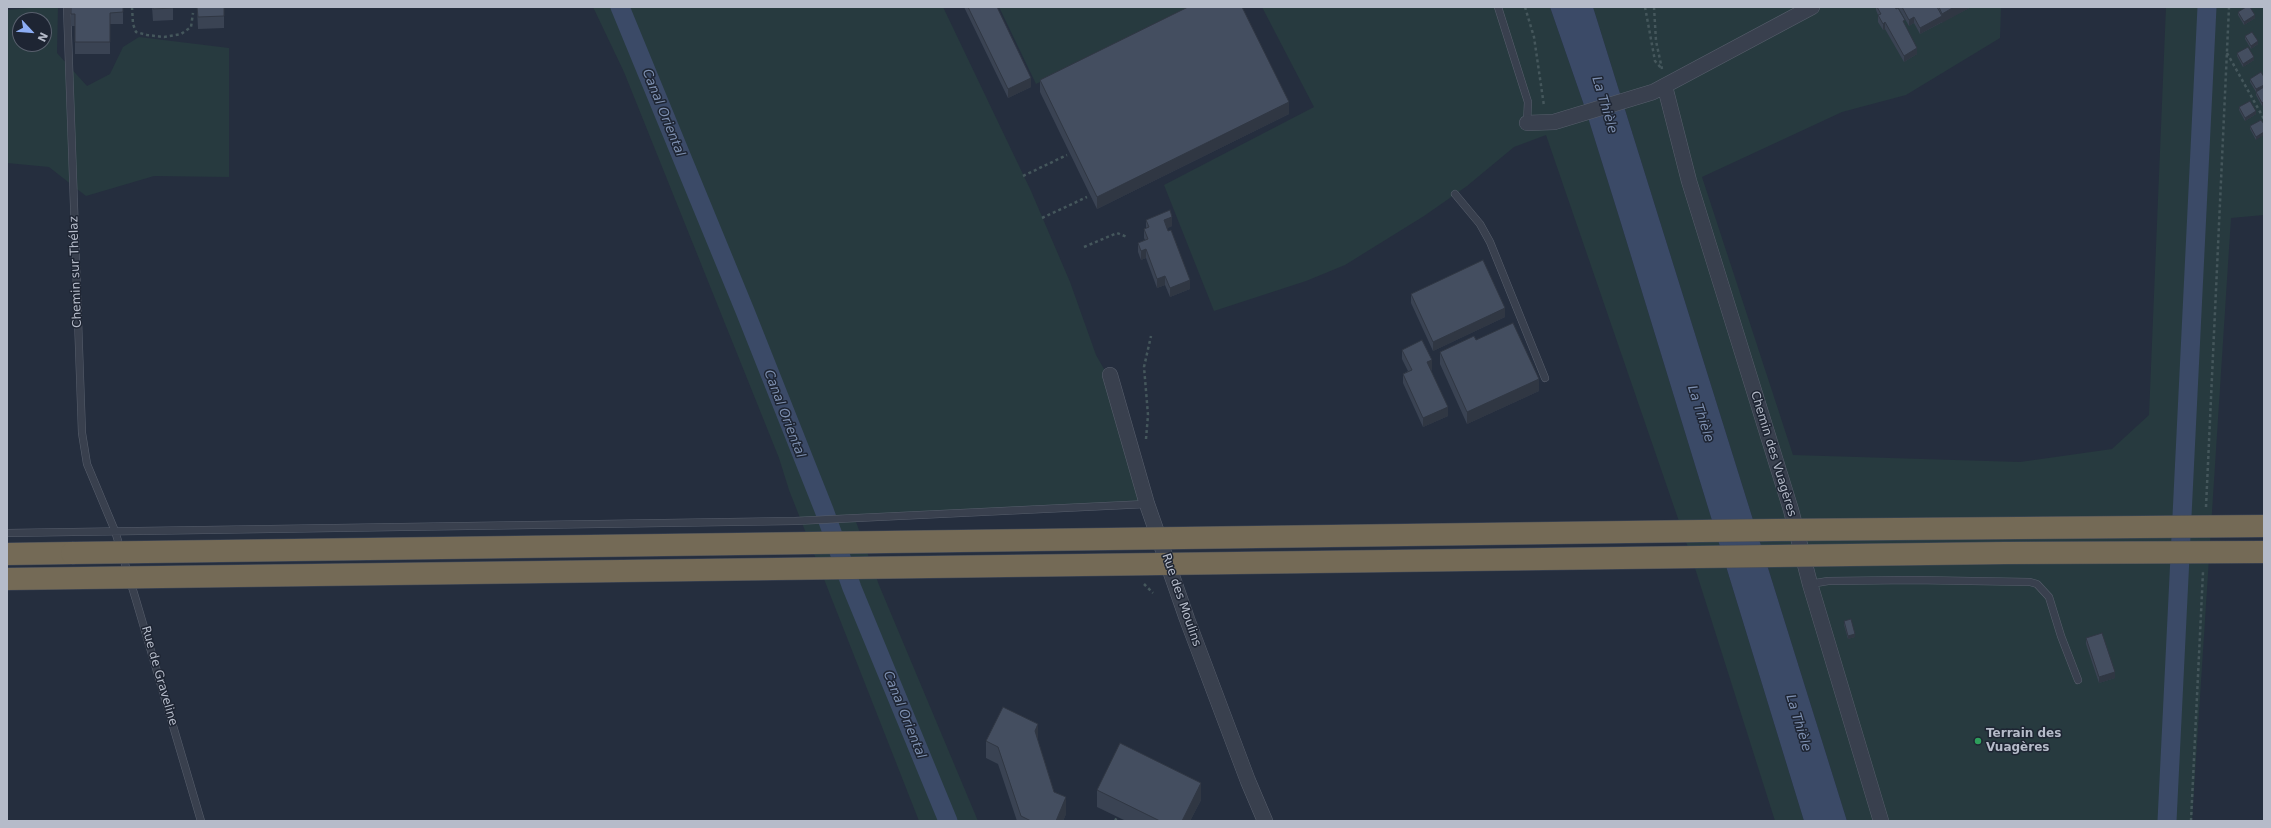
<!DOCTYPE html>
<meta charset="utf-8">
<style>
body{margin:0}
#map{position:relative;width:2271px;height:828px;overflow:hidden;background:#252e3e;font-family:"DejaVu Sans",sans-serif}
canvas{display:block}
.frame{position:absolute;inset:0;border:8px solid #b5bbc9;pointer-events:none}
.north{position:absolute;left:12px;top:12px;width:40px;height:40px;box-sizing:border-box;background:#1e2533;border:1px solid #5a616f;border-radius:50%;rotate:116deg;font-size:11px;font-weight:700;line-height:16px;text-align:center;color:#b5bbc9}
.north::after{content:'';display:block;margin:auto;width:14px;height:18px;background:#8daef5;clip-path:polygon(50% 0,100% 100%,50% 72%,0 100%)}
</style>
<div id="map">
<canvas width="2271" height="828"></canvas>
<div class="frame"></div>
<div class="north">N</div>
</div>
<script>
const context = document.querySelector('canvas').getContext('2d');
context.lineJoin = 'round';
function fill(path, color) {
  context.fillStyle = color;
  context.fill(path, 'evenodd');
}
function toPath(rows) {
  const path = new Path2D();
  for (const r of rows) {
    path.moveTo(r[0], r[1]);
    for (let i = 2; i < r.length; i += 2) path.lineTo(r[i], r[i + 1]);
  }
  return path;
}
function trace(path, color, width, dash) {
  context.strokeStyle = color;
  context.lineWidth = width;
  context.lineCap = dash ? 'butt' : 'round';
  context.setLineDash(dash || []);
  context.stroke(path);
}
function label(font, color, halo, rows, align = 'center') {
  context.font = font + ' "DejaVu Sans",sans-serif';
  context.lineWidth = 3;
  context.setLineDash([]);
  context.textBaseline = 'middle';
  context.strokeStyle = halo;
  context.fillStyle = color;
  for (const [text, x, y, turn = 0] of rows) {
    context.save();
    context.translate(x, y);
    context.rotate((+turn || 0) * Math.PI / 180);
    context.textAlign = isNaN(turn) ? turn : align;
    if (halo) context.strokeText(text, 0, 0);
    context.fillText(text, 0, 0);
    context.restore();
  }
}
fill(toPath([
 [41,7,58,7,57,53,87,86,110,74,123,47,139,37,229,48,229,177,154,176,86,196,49,167,7,163,7,10],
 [20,20,44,20,44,44,20,44],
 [593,7,943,7,1031,191,1070,282,1096,355,1104,369,1110,375,1147,504,855,519,879,585,978,821,919,821,789,490,779,458,624,72],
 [999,7,1194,7,1036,84],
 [1262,7,1550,7,1585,108,1620,220,1804,821,1775,821,1694,565,1546,135,1514,147,1467,186,1424,216,1345,265,1306,281,1214,311,1164,185,1314,107],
 [1593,7,2001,7,2000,38,1906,95,1842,112,1702,177,1793,455,2020,462,2112,449,2149,415,2166,7,2264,7,2264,215,2231,218,2192,821,1847,821]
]), '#273a3f');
fill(toPath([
 [1550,7,1593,7,1847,821,1804,821,1620,220,1585,108]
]), '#3b4a67');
trace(toPath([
 [620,7,745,311,824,510,852,588,948,821],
 [2167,821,2207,7]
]), '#3b4a67', 19);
const service = toPath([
 [67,7,82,433,87,464,115,531,136,600,201,821],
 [1498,7,1528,102,1527,123],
 [1455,194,1480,224,1490,242,1545,378],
 [7,533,795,521,1147,504],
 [1810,584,1828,581,1913,580,2030,582,2037,584,2049,597,2061,636,2078,680]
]);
const minor = toPath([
 [1665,87,1689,181,1791,510,1810,584,1881,821],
 [1527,123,1554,122,1653,92,1812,7],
 [1110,375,1147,504,1187,619,1248,781,1265,821]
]);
const motorway = toPath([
 [7,554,72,553]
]);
trace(service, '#575e6c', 8);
trace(minor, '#575e6c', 16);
trace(motorway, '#444b59', 23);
trace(toPath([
 [132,7,133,24,136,32,147,35,164,37,181,34,191,27,193,13],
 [1525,7,1534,37,1544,106],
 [1645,7,1655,61,1662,69],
 [1654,7,1656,41,1662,69],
 [2227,53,2264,119],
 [1023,176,1067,155],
 [1042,218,1087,197],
 [1084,247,1117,233,1127,237],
 [1146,439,1148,415,1144,367,1151,336],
 [2206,507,2229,7],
 [1144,584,1153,593],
 [1115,821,1117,817],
 [2191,821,2203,572]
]), '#45575c', 2.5, [3, 3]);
trace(service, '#39404e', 7);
trace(minor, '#39404e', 15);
trace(motorway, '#746a56', 22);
const motorwayBridge = toPath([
 [72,553,1775,530,2264,526],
 [7,579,2005,553,2264,552]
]);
trace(motorwayBridge, '#444b59', 23, []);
trace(motorwayBridge, '#746a56', 22);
fill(toPath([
 [71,7,123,7,123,24,110,24,110,54,75,54,75,26,71,26],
 [152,7,173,7,173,20,153,21],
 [197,7,224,7,224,28,198,29],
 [964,7,997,7,1031,87,1008,98],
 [1876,7,1895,7,1905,25,1917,54,1904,62,1885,29,1883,30,1878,22,1878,15,1876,10],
 [1898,7,1971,7,1920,34,1914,23,1909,26],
 [2238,12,2255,18,2244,25,2238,15],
 [2245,36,2258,44,2251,49,2245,39],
 [2237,53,2254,60,2243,67,2237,56],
 [2264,77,2262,106,2256,95,2256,92,2250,82,2250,79],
 [1040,80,1289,114,1097,209,1040,92],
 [2239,107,2256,114,2245,121,2239,110],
 [2261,120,2256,140,2250,129,2250,126],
 [1146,220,1172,226,1167,228,1190,289,1170,297,1165,285,1157,288,1146,258,1141,260,1138,252,1138,243,1145,240,1144,238,1144,229,1146,228],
 [1411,294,1505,317,1433,351,1411,303],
 [1476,340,1539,391,1467,424,1440,364,1440,352],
 [1402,350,1432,369,1431,370,1448,416,1423,427,1403,383,1403,374,1408,371,1402,359],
 [1844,621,1855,637,1848,639,1844,625],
 [2086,638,2115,678,2099,683,2086,644],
 [986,741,1038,741,1054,792,1066,814,1063,821,1017,821,998,764,986,758],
 [1097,790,1201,800,1190,821,1126,821,1097,807]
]), '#3a4353');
fill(toPath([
 [1954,7,1971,7,1942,23,1942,14],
 [2255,15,2255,18,2244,25,2244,22],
 [1942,16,1942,22,1920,34,1920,28],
 [1914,17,1914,23,1909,26,1909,20],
 [1885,22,1885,29,1883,30,1883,24],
 [2258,41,2258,44,2251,49,2251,46],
 [1917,48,1917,54,1904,62,1904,56],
 [2254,57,2254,60,2243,67,2243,64],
 [1031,78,1031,87,1008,98,1008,89],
 [2264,85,2264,88,2256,92,2256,89],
 [2264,101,2264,105,2262,106,2262,103],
 [1289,102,1289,114,1097,209,1097,197],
 [2256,111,2256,114,2245,121,2245,118],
 [2264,132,2264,135,2256,140,2256,137],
 [1172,217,1172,226,1164,230,1164,220],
 [1146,249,1146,258,1141,260,1141,251],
 [1165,276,1165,285,1157,288,1157,279],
 [1190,280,1190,289,1170,297,1170,288],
 [1505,308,1505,317,1433,351,1433,342],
 [1432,360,1432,369,1427,371,1427,362],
 [1539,379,1539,391,1467,424,1467,412],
 [1448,407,1448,416,1423,427,1423,418],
 [1855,634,1855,637,1848,639,1848,636],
 [2115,672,2115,678,2099,683,2099,677],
 [1038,724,1038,741,1035,748,1035,731],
 [1201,783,1201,800,1190,821,1182,821],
 [1066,797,1066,814,1063,821,1056,821]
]), '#303743');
const building = toPath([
 [71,7,123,7,123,12,110,13,110,42,75,42,75,14,71,14,71,7],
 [153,7,173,7,173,8,153,9,153,7],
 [197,7,224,7,224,16,198,17,197,7],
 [968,7,997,7,1031,78,1008,89,968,7],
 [1188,7,1242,7,1289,102,1097,197,1040,80,1188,7],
 [1877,7,1895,7,1896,9,1898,8,1905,20,1903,21,1917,48,1904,56,1885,22,1883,24,1878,15,1881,14,1877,7],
 [1902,7,1937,7,1942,16,1920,28,1914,17,1909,20,1902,7],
 [1939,7,1954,7,1942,14,1939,7],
 [2246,7,2250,7,2255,15,2244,22,2238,12,2246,7],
 [2252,32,2258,41,2251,46,2245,36,2252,32],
 [2248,47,2254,57,2243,64,2237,53,2248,47],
 [2261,72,2264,77,2264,85,2256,89,2250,79,2261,72],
 [2264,87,2264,101,2262,103,2256,92,2264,87],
 [2250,101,2256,111,2245,118,2239,107,2250,101],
 [2261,120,2264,124,2264,132,2256,137,2250,126,2261,120],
 [1170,210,1172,217,1164,220,1168,231,1171,230,1190,280,1170,288,1165,276,1157,279,1146,249,1141,251,1138,243,1148,239,1144,229,1149,227,1146,220,1170,210],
 [1483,260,1505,308,1433,342,1411,294,1483,260],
 [1513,323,1539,379,1467,412,1440,352,1474,336,1476,340,1513,323],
 [1422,340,1432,360,1427,362,1448,407,1423,418,1403,374,1412,370,1402,350,1422,340],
 [1851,619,1855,634,1848,636,1844,621,1851,619],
 [2102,633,2115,672,2099,677,2086,638,2102,633],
 [1003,707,1038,724,1035,731,1054,792,1066,797,1056,821,1031,821,1021,816,998,747,986,741,1003,707],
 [1120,743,1201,783,1182,821,1160,821,1097,790,1120,743]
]);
fill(building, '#444e60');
trace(building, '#303743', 1);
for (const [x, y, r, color] of [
 [1978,741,4,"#2e9e5b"]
]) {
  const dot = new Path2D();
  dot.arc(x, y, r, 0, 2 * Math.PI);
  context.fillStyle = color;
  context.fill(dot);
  trace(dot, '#1e2533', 1.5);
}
label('12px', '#b5bbc9', '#1e2533', [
 ["Chemin sur Thélaz",76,272,-92],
 ["Chemin des Vuagères",1773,454,73],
 ["Rue des Moulins",1181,600,71],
 ["Rue de Graveline",159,676,74]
]);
label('bold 12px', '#b5bbc9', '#1e2533', [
 ["Terrain des",1986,734],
 ["Vuagères",1986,748]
], 'left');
label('italic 13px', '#7d8fb0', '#1e2533', [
 ["La Thièle",1604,105,73],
 ["Canal Oriental",663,113,68],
 ["Canal Oriental",784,414,69],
 ["La Thièle",1700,414,72],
 ["Canal Oriental",904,715,68],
 ["La Thièle",1798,723,73]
]);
</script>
